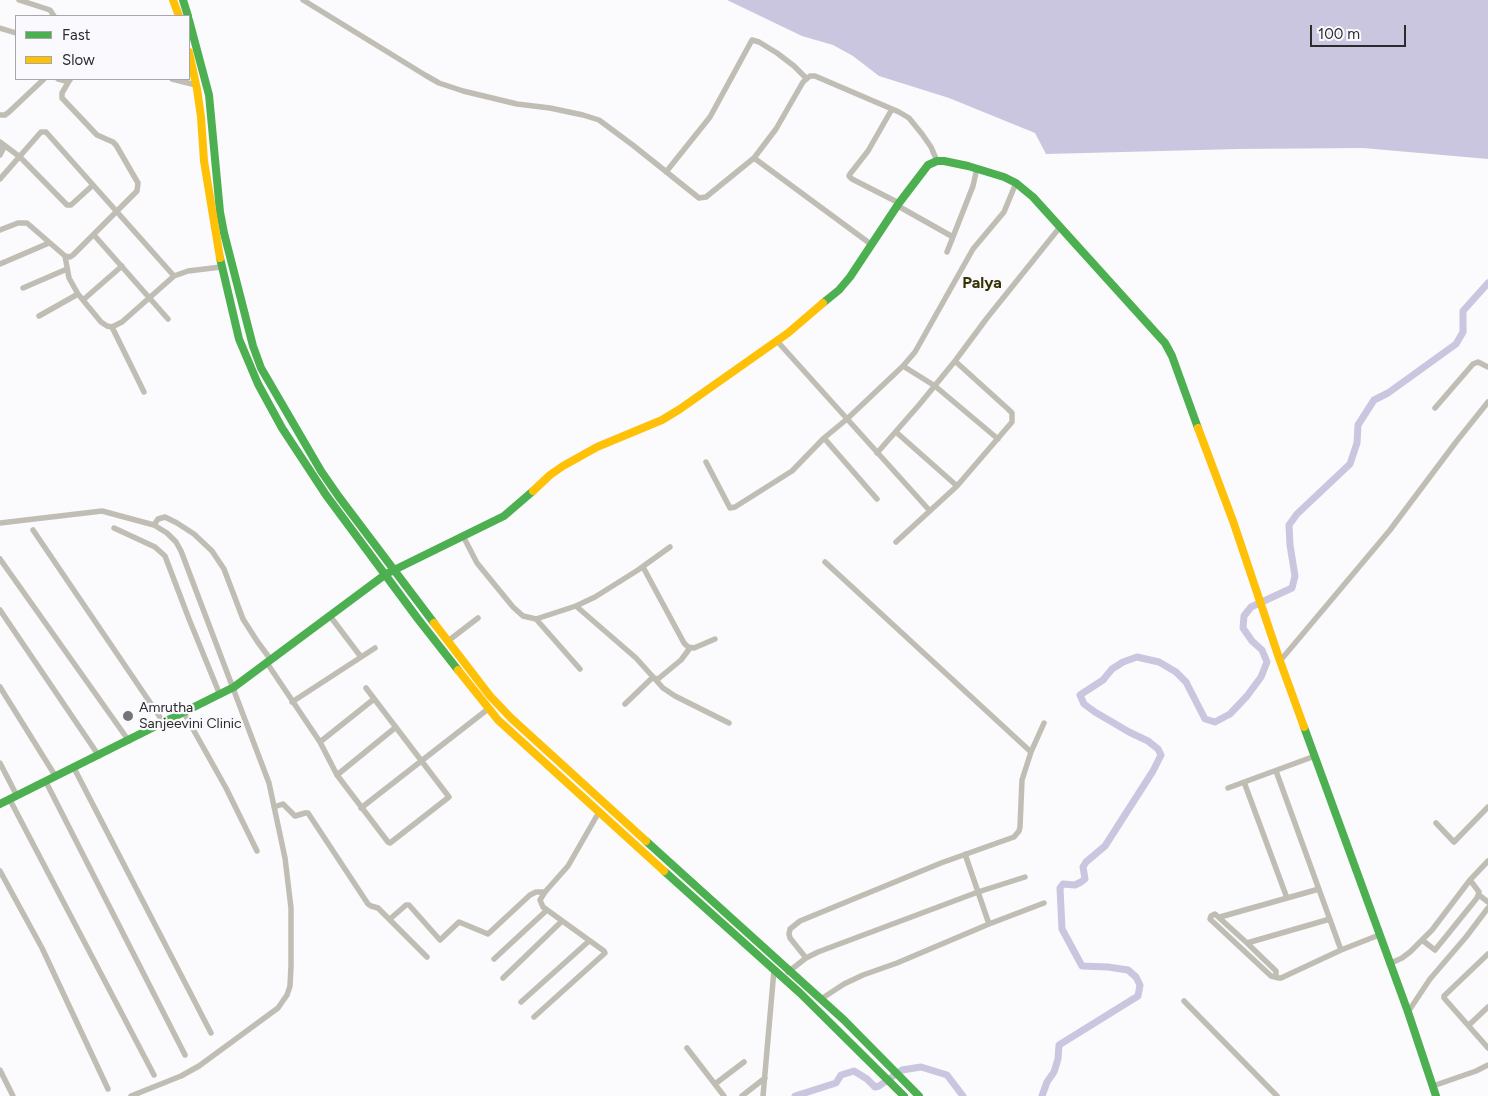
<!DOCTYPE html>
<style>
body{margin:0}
#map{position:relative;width:1488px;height:1096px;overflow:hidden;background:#fbfafc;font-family:Figtree,sans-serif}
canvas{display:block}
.legend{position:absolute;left:15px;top:15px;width:175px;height:65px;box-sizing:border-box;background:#faf9fd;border:1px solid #a7a6a9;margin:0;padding:6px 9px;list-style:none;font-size:15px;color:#2b2a2c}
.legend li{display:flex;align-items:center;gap:10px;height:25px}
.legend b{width:25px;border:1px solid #a7a6a9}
.scale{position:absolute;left:1310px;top:25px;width:96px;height:22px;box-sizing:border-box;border:2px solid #2b2a2c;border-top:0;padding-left:6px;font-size:15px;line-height:18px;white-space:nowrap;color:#2b2a2c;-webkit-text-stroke:4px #faf9fd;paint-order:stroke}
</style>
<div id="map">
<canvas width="1488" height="1096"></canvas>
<ul class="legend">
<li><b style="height:6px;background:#4caf50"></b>Fast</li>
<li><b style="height:6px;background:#ffc107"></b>Slow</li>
</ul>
<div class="scale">100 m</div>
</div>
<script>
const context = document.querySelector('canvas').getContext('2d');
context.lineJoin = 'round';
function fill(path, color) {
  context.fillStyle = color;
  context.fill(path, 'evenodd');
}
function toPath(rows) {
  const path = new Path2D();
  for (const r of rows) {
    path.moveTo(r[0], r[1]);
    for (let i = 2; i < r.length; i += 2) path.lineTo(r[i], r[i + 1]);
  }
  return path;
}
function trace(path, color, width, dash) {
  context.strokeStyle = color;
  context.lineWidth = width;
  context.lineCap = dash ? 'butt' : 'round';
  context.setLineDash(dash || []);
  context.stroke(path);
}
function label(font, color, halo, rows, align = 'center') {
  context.font = font + ' Figtree,sans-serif';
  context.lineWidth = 4.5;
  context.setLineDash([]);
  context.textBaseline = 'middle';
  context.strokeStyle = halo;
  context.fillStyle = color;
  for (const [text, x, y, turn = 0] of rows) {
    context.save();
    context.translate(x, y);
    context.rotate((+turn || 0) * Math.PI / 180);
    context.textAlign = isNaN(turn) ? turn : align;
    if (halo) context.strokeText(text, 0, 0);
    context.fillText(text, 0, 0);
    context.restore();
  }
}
fill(toPath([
 [727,0,1488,0,1488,159,1363,148,1238,149,1046,154,1035,133,949,98,879,76,853,56,833,45,802,36]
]), '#cbc6e0');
trace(toPath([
 [795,1096,836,1083,841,1075,854,1071,867,1079,875,1087,879,1086,902,1070,921,1067,947,1075,963,1096],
 [1042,1096,1047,1082,1054,1072,1058,1059,1059,1045,1138,996,1140,985,1136,977,1128,970,1108,967,1082,966,1062,929,1060,888,1063,884,1075,885,1081,882,1085,879,1083,867,1086,862,1105,846,1153,771,1161,755,1158,749,1148,741,1129,732,1095,712,1084,704,1080,695,1103,680,1112,669,1123,662,1137,657,1159,662,1176,672,1186,682,1205,719,1215,722,1230,714,1247,696,1261,677,1267,662,1262,650,1252,641,1243,628,1244,616,1251,607,1292,588,1295,576,1290,545,1289,525,1297,514,1350,464,1357,443,1358,425,1374,400,1388,393,1456,344,1463,332,1463,311,1488,283]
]), '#cbc6e0', 7);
trace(toPath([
 [19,0,50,10,54,16],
 [303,0,425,75,439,83,463,91,517,104,550,108,583,115,599,120,634,146,699,198,706,197,754,158,776,129,803,82,810,76,815,76,899,112,909,118,922,134,931,147,937,161],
 [0,28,16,33],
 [58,79,66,81,70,80],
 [172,79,196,85],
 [892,109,868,151,850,174,849,176,852,179,899,203],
 [0,115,5,115,9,112,44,79],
 [0,142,20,157,67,205,71,205,93,185],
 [0,155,3,149,1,144],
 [754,158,872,245],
 [666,172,710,117,752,40,759,42,777,53,794,66,806,78],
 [0,179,41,132,46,132,174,276],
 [898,206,953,237],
 [0,230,18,223,27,223,65,256,70,257,73,255,137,191,138,183,116,145,113,142,97,135,62,98,62,93,69,81],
 [94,235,168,319],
 [947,252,973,186,977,168],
 [65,256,69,278,78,294,101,322,107,326,112,327,122,322,174,276,188,271,221,267],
 [0,264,49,243],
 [23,288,67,269],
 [83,300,122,266],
 [39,316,78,294],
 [112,327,144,392],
 [777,341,930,511],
 [903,366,935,386,998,439],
 [1435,408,1473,364,1478,362,1488,367],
 [896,432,957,486],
 [824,438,877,499],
 [877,453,919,405,955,361,987,318,1060,227],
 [706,462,730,508,735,507,792,471,824,438,847,419,903,366,915,352,973,249,1004,212,1016,183],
 [0,523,102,511,154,525,167,533,176,542,181,551,269,783,285,858,291,908,291,966,290,986,287,995,278,1008,199,1066,181,1076,131,1096],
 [154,525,158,519,165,517,177,523,194,534,212,551,224,569,243,619,257,641,271,660],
 [114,528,155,547,165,556,189,619,220,695],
 [33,530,164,723],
 [463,536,477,563,513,607,523,616,536,619,576,606,595,597,638,570,670,547],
 [896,542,957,486,1012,422,1012,413,1008,409,955,361],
 [0,559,129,741],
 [825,562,1031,752],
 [643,567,684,643,688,647,694,648,715,639],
 [576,606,636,658,654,678,658,679,681,660,690,648],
 [0,610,99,756],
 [330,616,361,657],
 [536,619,580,669],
 [448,641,478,618],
 [1280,661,1390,530,1456,442,1488,402],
 [267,663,320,742,337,775,388,842,390,843,449,797,366,688],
 [654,678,663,688,675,696,729,723],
 [0,687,56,777],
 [292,702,375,648],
 [625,704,652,678],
 [184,713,226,788,257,851],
 [320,742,374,699],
 [0,763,17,796],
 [74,768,211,1033],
 [1276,771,1341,950],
 [337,775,396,727],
 [46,782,185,1055],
 [1244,782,1287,898],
 [1228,788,1315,756],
 [10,800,154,1075],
 [274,807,283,804,295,816,305,813,308,813,368,904,371,906,378,908,427,957],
 [361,808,488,709],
 [1436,823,1454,842,1488,807],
 [965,854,989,924],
 [0,871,42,948,108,1089],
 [1479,895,1488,902],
 [1220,917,1319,889],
 [390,919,406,905,409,905,440,940,459,922,488,934,530,895,536,892,545,892],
 [1422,940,1435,950,1477,898,1479,892,1470,880],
 [1247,943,1330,919],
 [1488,954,1444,996,1444,998,1488,1048],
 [806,958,790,938,789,934,790,929,800,921,941,863,1014,837,1019,831,1020,827,1022,780,1031,752,1044,723],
 [494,959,547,910],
 [1389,964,1402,958,1410,952,1432,930,1470,880,1488,861],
 [788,972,806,958,818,952,978,892,1025,877],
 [1276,977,1276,971,1247,943,1215,914,1211,916,1210,919,1211,920,1271,976,1279,978,1281,978,1341,950,1379,935],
 [503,978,562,921],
 [821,999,844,984,863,975,897,963,989,924,1044,903],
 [1184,1001,1277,1096],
 [521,1002,589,941],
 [1408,1012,1430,979,1466,937,1488,908],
 [534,1017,605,953,604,951,543,907,540,900,545,892,568,866,599,812],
 [1469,1025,1488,1007],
 [687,1048,724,1096],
 [0,1070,13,1096],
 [715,1084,744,1062],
 [1433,1086,1476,1071,1488,1065],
 [742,1096,765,1078],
 [763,1096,774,970]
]), '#c0beb4', 5.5);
trace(toPath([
 [183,0,188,16],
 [189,20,209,95,220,212,224,233,253,346,261,368,321,471,339,497,434,623],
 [220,258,239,339,258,384,282,428,326,495,418,619,458,670],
 [823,303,839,290,850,277,899,203,928,165,937,161,944,161,968,166,1004,177,1016,183,1033,197,1165,343,1172,356,1198,428],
 [1304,727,1408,1012,1436,1096],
 [0,804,234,687,386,574,504,516,533,491],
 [646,841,844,1020,919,1096],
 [664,871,800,993,904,1096]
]), '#4caf50', 8);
trace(toPath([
 [173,0,179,16],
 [189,52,197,89,201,117,204,161,220,258],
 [1198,428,1233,521,1280,661,1304,727],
 [533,491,550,475,563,466,597,447,662,420,680,409,788,333,823,303],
 [434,623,490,696,511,718,646,841],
 [458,670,498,720,664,871]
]), '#ffc107', 8);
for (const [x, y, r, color] of [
 [128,716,6,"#747375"]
]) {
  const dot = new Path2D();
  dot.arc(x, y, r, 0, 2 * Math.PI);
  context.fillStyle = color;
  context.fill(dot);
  trace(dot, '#faf9fd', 2);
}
label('14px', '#2b2a2c', '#faf9fd', [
 ["Amrutha",139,708],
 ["Sanjeevini Clinic",139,724]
], 'left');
label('bold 16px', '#373206', '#faf9fd', [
 ["Palya",982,283]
]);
</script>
